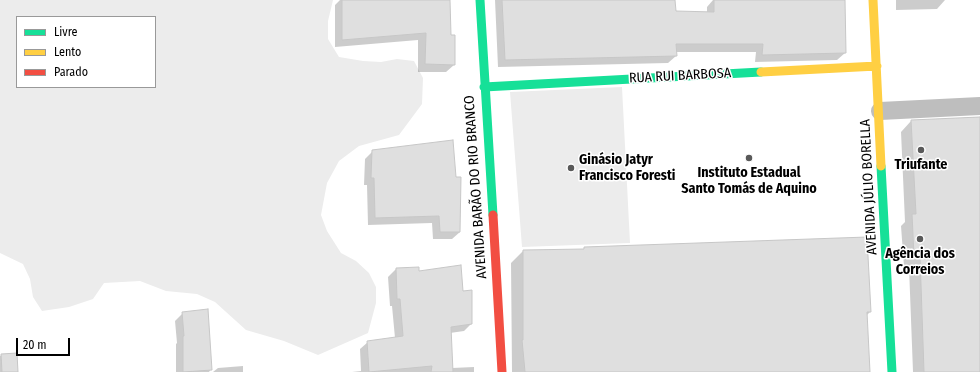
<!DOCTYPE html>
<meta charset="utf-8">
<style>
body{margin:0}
#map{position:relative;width:980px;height:372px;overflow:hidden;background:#fff;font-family:"Fira Sans Condensed",sans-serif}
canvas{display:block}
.legend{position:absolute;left:16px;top:16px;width:140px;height:72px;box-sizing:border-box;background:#fff;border:1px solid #999;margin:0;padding:5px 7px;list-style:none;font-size:12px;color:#000}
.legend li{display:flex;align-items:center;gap:8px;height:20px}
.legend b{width:20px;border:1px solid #999}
.scale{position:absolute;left:16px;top:338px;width:54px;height:18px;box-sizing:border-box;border:2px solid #000;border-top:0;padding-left:5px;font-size:12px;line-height:14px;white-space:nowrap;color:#000;-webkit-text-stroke:3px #fff;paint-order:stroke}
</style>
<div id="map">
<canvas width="980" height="372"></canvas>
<ul class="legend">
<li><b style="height:5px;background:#16e098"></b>Livre</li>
<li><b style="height:5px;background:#ffcf43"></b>Lento</li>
<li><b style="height:5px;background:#f24e42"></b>Parado</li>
</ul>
<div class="scale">20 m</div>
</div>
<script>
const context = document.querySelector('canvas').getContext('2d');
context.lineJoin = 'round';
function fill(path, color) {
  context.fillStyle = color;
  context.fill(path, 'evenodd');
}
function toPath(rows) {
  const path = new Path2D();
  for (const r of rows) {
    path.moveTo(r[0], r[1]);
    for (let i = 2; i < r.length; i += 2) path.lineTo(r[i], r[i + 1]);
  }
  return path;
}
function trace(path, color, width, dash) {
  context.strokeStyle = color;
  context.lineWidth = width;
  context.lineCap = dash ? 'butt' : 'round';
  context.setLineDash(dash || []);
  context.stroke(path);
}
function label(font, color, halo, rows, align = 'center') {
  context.font = font + ' "Fira Sans Condensed",sans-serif';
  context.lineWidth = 3;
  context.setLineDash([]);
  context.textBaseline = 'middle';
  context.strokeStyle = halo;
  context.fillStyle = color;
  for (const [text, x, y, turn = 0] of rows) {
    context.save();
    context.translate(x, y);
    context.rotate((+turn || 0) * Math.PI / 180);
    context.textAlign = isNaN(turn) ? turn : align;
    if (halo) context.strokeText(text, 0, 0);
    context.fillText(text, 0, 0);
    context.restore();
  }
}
fill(toPath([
 [0,0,333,0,328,21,328,39,339,57,363,61,381,62,397,59,414,61,423,78,422,104,399,135,359,146,339,161,327,183,321,215,327,231,341,253,356,261,369,273,376,287,376,303,368,333,318,355,284,341,246,330,215,302,197,294,166,291,140,281,104,283,93,299,69,307,42,311,33,297,30,279,23,264,0,253],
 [17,17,155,17,155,87,17,87],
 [622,87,630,243,522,247,510,92]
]), '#ececec');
fill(toPath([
 [340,0,449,0,450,36,454,65,446,72,418,72,418,40,335,47,335,5],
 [495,0,674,0,675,12,707,13,707,7,713,0,843,0,845,53,837,60,755,62,756,52,676,52,676,56,668,63,498,67],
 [896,0,945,0,937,9,896,10],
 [980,117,980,372,913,372,909,267,904,267,901,226,905,222,901,132,911,121],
 [373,151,460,232,452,239,433,239,432,223,368,225,367,185,364,185,365,159],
 [585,248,870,312,866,316,869,372,512,372,511,263,523,251,582,250],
 [418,268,418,272,462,292,471,324,464,331,450,333,452,368,474,367,474,372,352,372,361,371,360,349,368,342,395,338,392,306,390,306,388,277,396,269],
 [183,313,211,369,209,372,176,372,176,344,177,343,175,321],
 [2,355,17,372,0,372,0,356],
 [243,366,243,372,213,372,218,368]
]), '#0003');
const building = toPath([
 [342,0,450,0,451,35,455,35,455,65,425,64,426,33,342,40,342,0],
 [502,0,675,0,676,11,714,12,714,0,845,0,846,53,762,55,763,44,676,44,677,56,505,60,502,0],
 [980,117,980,372,924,372,920,256,914,256,912,214,916,214,911,120,980,117],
 [453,140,456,177,461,177,460,232,440,232,439,216,375,218,374,178,371,178,372,150,453,140],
 [867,237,871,312,867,312,870,372,525,372,522,340,523,340,523,250,584,249,584,247,867,237],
 [461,265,463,291,472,290,472,324,451,327,453,372,431,372,432,366,369,372,367,341,403,336,400,299,397,299,396,268,419,267,419,271,461,265],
 [208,309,212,370,183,372,183,336,184,336,182,312,208,309],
 [17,353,18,372,2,372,1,354,17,353]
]);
fill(building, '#dfdfdf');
trace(building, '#c7c7c7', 1);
trace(toPath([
 [880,111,980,106]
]), '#bebebe', 18);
trace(toPath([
 [480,0,493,215],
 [484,87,761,72],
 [881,166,892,372]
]), '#16e098', 9);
trace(toPath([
 [873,0,881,166],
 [761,72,877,66]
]), '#ffcf43', 9);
trace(toPath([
 [493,215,502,372]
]), '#f24e42', 9);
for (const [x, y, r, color] of [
 [921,150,4,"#595959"],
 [749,158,4,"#595959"],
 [571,168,4,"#595959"],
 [920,239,4,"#595959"]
]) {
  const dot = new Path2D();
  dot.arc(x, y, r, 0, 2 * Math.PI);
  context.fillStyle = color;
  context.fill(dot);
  trace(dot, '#fff', 1.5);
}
label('14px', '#000', '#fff', [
 ["RUA RUI BARBOSA",680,76,-3],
 ["AVENIDA BARÃO DO RIO BRANCO",476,187,-94],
 ["AVENIDA JÚLIO BORELLA",869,187,-93]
]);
label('bold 14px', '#000', '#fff', [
 ["Ginásio Jatyr",579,160,"left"],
 ["Francisco Foresti",579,176,"left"],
 ["Triufante",921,165],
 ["Instituto Estadual",749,173],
 ["Santo Tomás de Aquino",749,189],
 ["Agência dos",920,254],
 ["Correios",920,270]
]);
</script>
